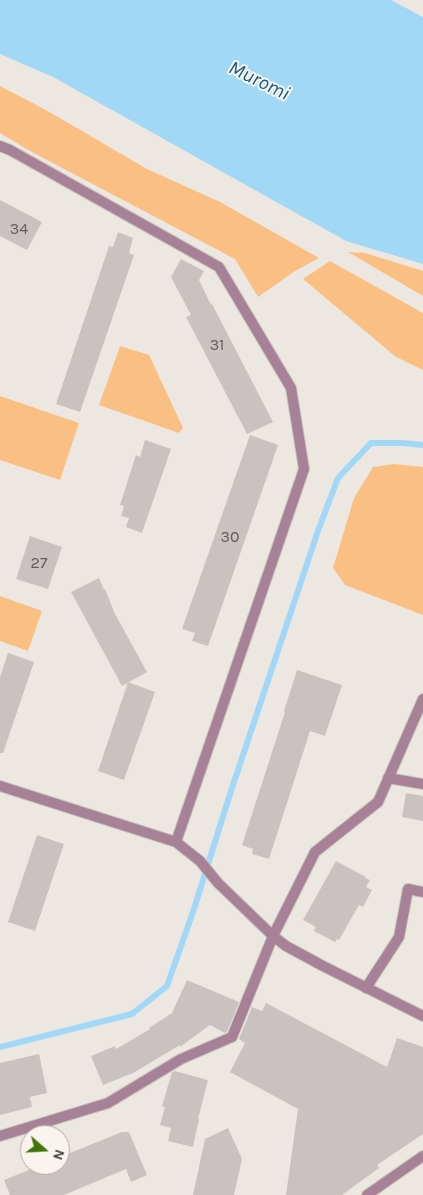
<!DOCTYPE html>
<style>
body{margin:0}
#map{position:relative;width:423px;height:1195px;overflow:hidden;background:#ede7e1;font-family:Karla,sans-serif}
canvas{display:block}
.north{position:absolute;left:20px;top:1125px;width:50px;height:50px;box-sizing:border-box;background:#faf4ef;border:1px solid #aeaaa6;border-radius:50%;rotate:109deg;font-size:14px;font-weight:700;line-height:20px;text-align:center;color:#3d3b39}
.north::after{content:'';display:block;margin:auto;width:18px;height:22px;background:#407605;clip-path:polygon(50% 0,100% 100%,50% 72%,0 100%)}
</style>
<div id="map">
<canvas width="423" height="1195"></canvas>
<div class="north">N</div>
</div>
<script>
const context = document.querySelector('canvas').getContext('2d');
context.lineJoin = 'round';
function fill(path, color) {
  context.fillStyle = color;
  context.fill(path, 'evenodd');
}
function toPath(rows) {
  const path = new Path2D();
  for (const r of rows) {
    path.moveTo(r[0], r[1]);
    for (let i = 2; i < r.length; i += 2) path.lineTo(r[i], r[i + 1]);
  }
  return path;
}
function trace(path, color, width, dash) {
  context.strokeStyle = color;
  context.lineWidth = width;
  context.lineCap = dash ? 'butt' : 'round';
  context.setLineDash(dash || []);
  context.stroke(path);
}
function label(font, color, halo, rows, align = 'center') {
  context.font = font + ' Karla,sans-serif';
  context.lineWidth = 4;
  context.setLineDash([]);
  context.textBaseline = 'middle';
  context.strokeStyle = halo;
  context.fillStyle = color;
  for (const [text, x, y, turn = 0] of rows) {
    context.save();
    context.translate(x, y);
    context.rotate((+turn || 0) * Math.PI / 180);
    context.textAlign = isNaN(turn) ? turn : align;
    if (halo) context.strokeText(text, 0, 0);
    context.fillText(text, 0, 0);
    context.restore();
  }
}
fill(toPath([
 [0,86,46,110,147,169,220,202,319,258,295,271,258,297,235,259,30,151,0,133],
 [348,252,365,253,423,271,423,296],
 [330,261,423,313,423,370,396,357,303,279],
 [120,346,149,355,183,428,179,433,99,405],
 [0,396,79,423,60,480,0,460],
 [394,464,423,467,423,615,345,585,333,568,354,498,373,467],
 [0,596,42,611,28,651,0,641]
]), '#fac083');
fill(toPath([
 [0,0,391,0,423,17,423,264,346,241,53,77,0,54]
]), '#a1d8f6');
trace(toPath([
 [0,1047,132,1014,167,986,193,912,230,794,319,528,338,478,371,443,403,443,423,445]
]), '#a1d8f6', 6);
fill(toPath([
 [0,200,42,222,27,250,0,236],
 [118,232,133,238,129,253,134,255,80,412,56,404,109,246,113,247],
 [181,259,204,271,199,280,211,305,212,304,273,422,247,434,186,317,191,315,171,277],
 [250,435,278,445,208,646,192,641,195,633,182,629],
 [145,440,171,449,142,533,126,527,129,518,121,516,124,506,120,505,136,455,140,457],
 [30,536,62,547,48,589,16,579],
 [99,578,104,590,105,589,115,614,147,672,122,686,71,592],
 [8,653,34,662,3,753,0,753,0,677],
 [297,670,342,685,325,736,310,731,269,859,252,854,253,849,242,845,285,712,284,711],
 [128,682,155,692,124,780,98,771],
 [406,793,423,796,423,821,402,817],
 [37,835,64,844,35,931,8,922],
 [336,861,366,877,365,878,370,880,366,887,372,890,363,907,359,905,339,940,337,939,335,942,314,931,316,927,303,920],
 [187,980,239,1002,227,1032,225,1033,210,1025,180,1047,180,1045,133,1073,103,1085,91,1056,115,1046,116,1049,150,1029,149,1028,172,1013],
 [266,1003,387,1067,397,1038,423,1047,423,1134,377,1165,379,1168,342,1195,286,1195,298,1109,230,1072,245,1043,239,1039,252,1007,262,1011],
 [39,1054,47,1093,30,1097,32,1107,0,1115,0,1063],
 [175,1071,208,1080,198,1119,199,1119,193,1147,168,1141,171,1128,160,1125,165,1107,162,1106,172,1072],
 [228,1128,242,1159,234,1195,193,1195,205,1139],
 [122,1132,129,1132,147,1175,131,1182,126,1169,64,1195,10,1195,4,1180,41,1165,60,1165,60,1157]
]), '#cac2c0');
const minor = toPath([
 [388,778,423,784],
 [366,988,399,937,408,889,423,892],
 [0,1136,108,1103,181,1059,232,1037,273,936]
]);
const tertiary = toPath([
 [0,146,10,150,219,267,291,388,304,469,176,842],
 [0,786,176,842,200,861,218,883,273,936,286,946,323,966,423,1016],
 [273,936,315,852,378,802,423,699],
 [367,1195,423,1156]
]);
trace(minor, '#cac5bf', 12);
trace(tertiary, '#cac5bf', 12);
trace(minor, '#a78296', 10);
trace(tertiary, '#a78296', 10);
label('16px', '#605d5b', null, [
 ["34",19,229],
 ["31",217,345],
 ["30",230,537],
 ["27",39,563]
]);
label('italic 20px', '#0e5e7f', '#faf4ef', [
 ["Muromi",259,81,26]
]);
</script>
